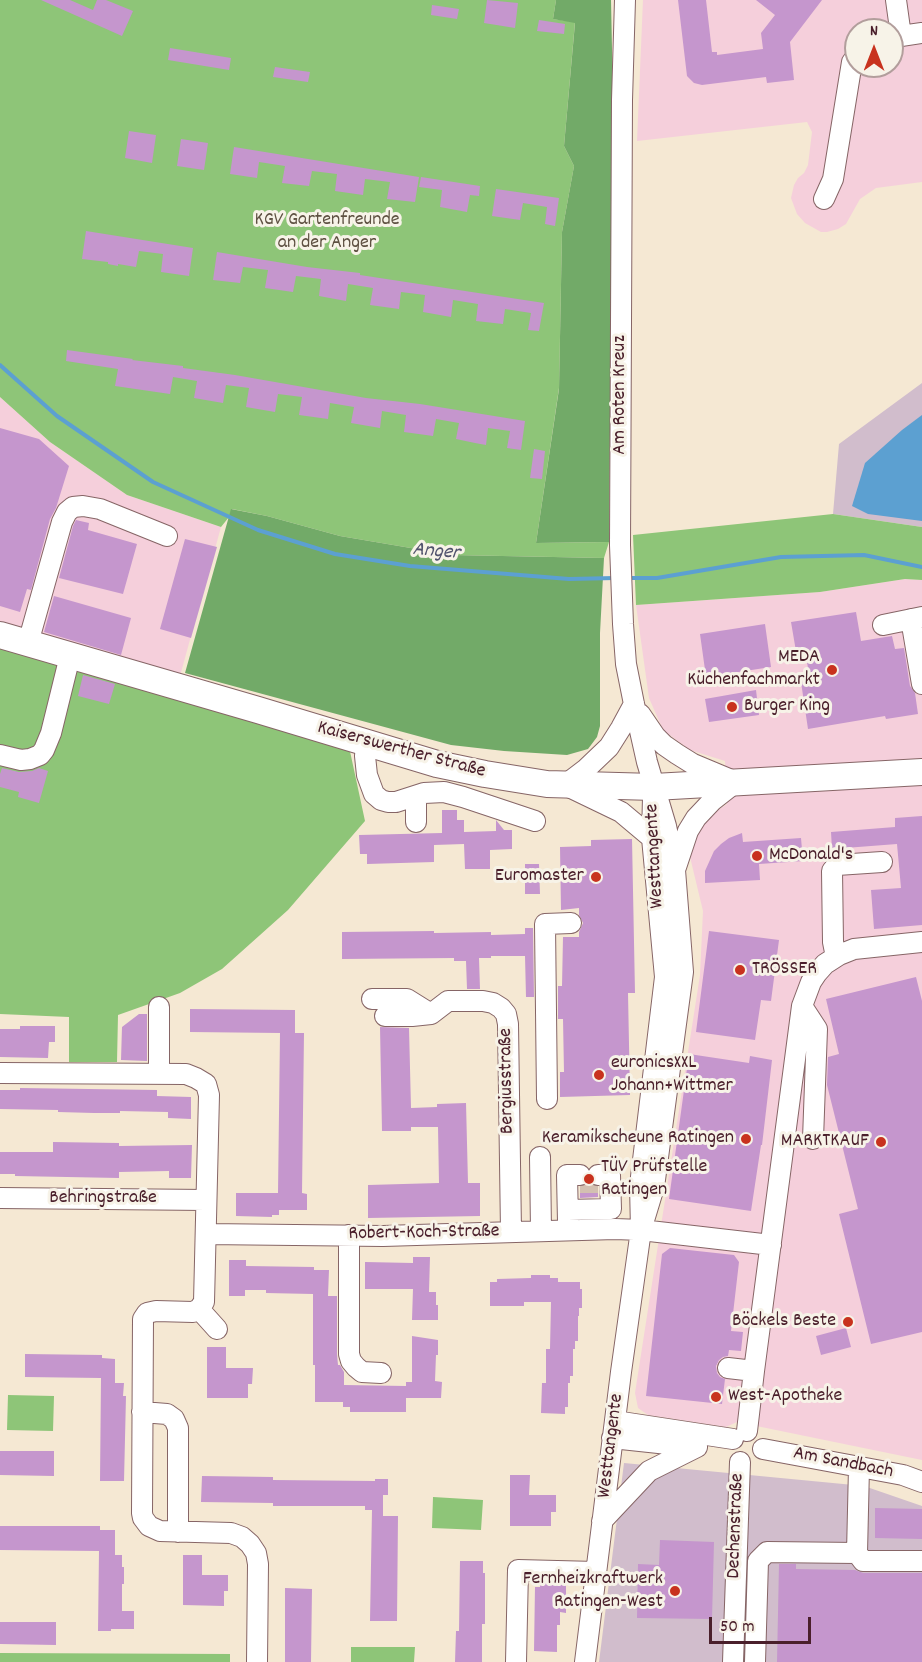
<!DOCTYPE html>
<meta charset="utf-8">
<style>
body{margin:0}
#map{position:relative;width:922px;height:1662px;overflow:hidden;background:#f5e8d3;font-family:Dekko,sans-serif}
canvas{display:block}
.north{position:absolute;left:844px;top:18px;width:60px;height:60px;box-sizing:border-box;background:#f7f3e8;border:2px solid #b29e9c;border-radius:50%;rotate:0deg;font-size:16px;font-weight:700;line-height:24px;text-align:center;color:#4a1f2b}
.north::after{content:'';display:block;margin:auto;width:21px;height:27px;background:#c8321e;clip-path:polygon(50% 0,100% 100%,50% 72%,0 100%)}
.scale{position:absolute;left:709px;top:1617px;width:102px;height:27px;box-sizing:border-box;border:3px solid #4a1f2b;border-top:0;padding-left:8px;font-size:18px;line-height:21px;white-space:nowrap;color:#4a1f2b;-webkit-text-stroke:4px #f7f3e8;paint-order:stroke}
</style>
<div id="map">
<canvas width="922" height="1662"></canvas>
<div class="north">N</div>
<div class="scale">50 m</div>
</div>
<script>
const context = document.querySelector('canvas').getContext('2d');
context.lineJoin = 'round';
function fill(path, color) {
  context.fillStyle = color;
  context.fill(path, 'evenodd');
}
function toPath(rows) {
  const path = new Path2D();
  for (const r of rows) {
    path.moveTo(r[0], r[1]);
    for (let i = 2; i < r.length; i += 2) path.lineTo(r[i], r[i + 1]);
  }
  return path;
}
function trace(path, color, width, dash) {
  context.strokeStyle = color;
  context.lineWidth = width;
  context.lineCap = dash ? 'butt' : 'round';
  context.setLineDash(dash || []);
  context.stroke(path);
}
function label(font, color, halo, rows, align = 'center') {
  context.font = font + ' Dekko,sans-serif';
  context.lineWidth = 6;
  context.setLineDash([]);
  context.textBaseline = 'middle';
  context.strokeStyle = halo;
  context.fillStyle = color;
  for (const [text, x, y, turn = 0] of rows) {
    context.save();
    context.translate(x, y);
    context.rotate((+turn || 0) * Math.PI / 180);
    context.textAlign = isNaN(turn) ? turn : align;
    if (halo) context.strokeText(text, 0, 0);
    context.fillText(text, 0, 0);
    context.restore();
  }
}
fill(toPath([
 [643,0,922,0,922,182,876,188,860,199,846,224,838,229,827,232,821,232,805,223,797,214,791,198,794,185,798,178,804,173,808,165,812,132,807,122,637,141],
 [856,30,892,30,892,66,856,66],
 [0,397,50,442,127,495,221,527,180,676,0,625],
 [905,579,922,580,922,1460,737,1422,726,1427,648,1415,638,1408,635,1393,700,975,703,911,690,857,693,843,706,818,727,804,725,761,690,750,663,730,649,698,636,605,820,592]
]), '#f5cfdb');
fill(toPath([
 [922,383,922,527,833,514,839,444],
 [624,1463,864,1486,922,1506,922,1662,599,1662]
]), '#d1bdcc');
fill(toPath([
 [0,0,556,0,553,19,575,22,564,146,574,166,562,232,559,388,536,543,609,542,604,558,452,555,340,536,267,516,232,509,229,517,221,527,127,495,50,442,0,397],
 [833,514,922,527,922,580,905,579,820,592,636,605,633,535],
 [0,648,348,742,365,821,288,910,222,969,180,993,118,1015,117,1062,69,1062,69,1017,0,1014],
 [8,1395,54,1396,53,1431,7,1430],
 [433,1497,483,1500,481,1530,432,1528],
 [351,1647,415,1647,414,1662,351,1662],
 [0,1653,230,1654,230,1662,0,1662]
]), '#8ec578');
fill(toPath([
 [556,0,611,0,613,98,609,542,536,543,559,389,562,232,574,166,564,146,575,23,553,19],
 [231,509,267,516,340,536,452,555,604,558,600,633,600,726,597,737,588,749,567,755,504,751,451,745,185,673]
]), '#72aa68');
fill(toPath([
 [922,415,922,521,868,514,852,506,865,463,902,430]
]), '#5ca0d1');
trace(toPath([
 [0,365,57,416,153,482,258,530,335,554,410,566,569,579,615,578],
 [629,578,657,578,781,557,864,555,922,567]
]), '#5ca0d1', 4);
fill(toPath([
 [41,0,70,0,93,10,97,0,106,0,133,11,122,36],
 [487,0,518,3,515,28,484,23],
 [678,0,706,0,712,52,717,52,717,55,763,49,761,33,775,15,756,0,822,0,790,42,794,80,767,83,766,77,702,85,694,83,687,76],
 [432,5,459,9,457,19,431,15],
 [539,20,565,24,564,34,537,31],
 [170,48,231,58,229,70,168,60],
 [275,67,310,72,308,82,273,77],
 [129,131,156,135,152,163,125,158],
 [181,139,208,143,204,170,177,166],
 [234,147,419,177,415,202,387,199,390,182,365,179,363,195,335,191,337,174,312,171,309,186,282,183,285,166,259,162,257,178,230,174],
 [421,177,480,186,479,196,470,195,467,212,440,207,442,190,419,187],
 [496,189,559,198,555,226,545,224,547,207,523,203,520,220,492,216],
 [86,231,193,248,189,276,161,272,163,254,139,251,136,267,118,264,118,266,108,264,108,262,82,259],
 [217,252,307,267,360,273,360,275,544,303,539,331,528,330,531,313,505,309,503,324,476,321,478,304,453,300,451,317,423,312,425,295,401,292,399,309,370,305,373,288,348,284,346,301,319,296,321,279,296,276,293,292,265,288,268,270,243,267,240,283,213,280],
 [67,350,133,359,132,360,183,366,183,368,235,375,366,398,420,404,525,421,521,450,507,448,510,431,488,428,486,445,475,443,456,439,459,423,436,419,433,436,404,432,406,415,382,411,380,428,351,423,354,407,330,403,328,419,299,415,302,397,278,394,275,412,246,407,249,388,226,385,223,403,194,398,197,381,173,377,170,394,115,386,118,369,66,361],
 [0,428,39,439,69,466,56,508,50,519,31,590,27,589,20,612,0,606],
 [534,449,545,451,542,479,530,478],
 [76,520,89,523,88,530,137,544,123,594,59,578,73,526],
 [185,539,217,547,191,638,160,629],
 [54,596,131,618,121,655,44,632],
 [856,612,861,641,892,636,895,649,904,648,910,686,915,693,918,714,886,719,885,716,808,729,801,682,810,680,807,662,798,663,791,622],
 [765,624,771,667,706,677,700,634],
 [83,675,115,684,109,704,78,696],
 [756,690,759,715,709,722,705,699],
 [2,768,19,772,32,771,39,768,48,771,39,803,18,797,19,792,0,787,0,774],
 [442,810,457,810,457,820,464,820,464,832,496,831,496,820,504,830,512,830,512,849,490,850,490,869,465,869,464,844,434,845,434,862,367,864,367,854,360,854,359,835,442,833],
 [922,816,922,925,874,929,871,890,901,888,897,844,832,849,831,832,895,827,895,818],
 [742,833,743,842,801,838,803,861,759,864,760,880,705,883,705,871,714,851,721,844,729,838],
 [632,839,635,993,628,993,630,1095,560,1097,560,1072,564,1072,563,1019,558,1019,558,986,562,986,563,937,579,937,579,932,583,923,579,915,579,908,561,910,560,847,591,846,591,840],
 [525,864,539,864,540,894,525,894],
 [525,928,533,928,534,997,526,997,525,956,491,956,491,958,479,958,480,989,467,989,466,961,454,961,454,958,342,959,342,932,434,931,434,933,491,932,491,935,525,934],
 [709,931,779,940,771,1001,761,1000,755,1040,696,1032],
 [916,977,922,1001,922,1332,871,1344,839,1214,858,1209,827,1085,828,1057,839,1054,826,999],
 [190,1009,295,1010,295,1033,304,1033,302,1193,307,1194,307,1210,279,1210,279,1215,272,1215,272,1217,236,1216,236,1193,278,1193,280,1033,190,1032],
 [139,1014,147,1014,147,1061,121,1060,122,1027],
 [20,1026,55,1026,55,1042,49,1042,48,1058,0,1057,0,1029,20,1029],
 [380,1027,409,1028,411,1108,437,1107,437,1104,466,1103,468,1183,480,1183,480,1216,368,1218,368,1185,439,1183,438,1127,411,1127,411,1131,382,1131],
 [689,1054,749,1063,750,1056,772,1060,762,1145,761,1145,751,1211,669,1199],
 [20,1088,157,1090,157,1096,191,1097,191,1119,168,1118,168,1112,120,1111,120,1113,94,1113,58,1112,58,1110,0,1109,0,1090,20,1090],
 [53,1142,119,1143,119,1146,192,1145,191,1178,169,1178,169,1171,119,1172,119,1178,15,1176,15,1174,0,1174,0,1152,53,1152],
 [589,1182,593,1186,598,1187,598,1197,580,1198,580,1187,585,1186],
 [670,1248,734,1255,739,1262,731,1331,743,1332,741,1351,729,1350,728,1356,723,1357,719,1360,716,1366,717,1373,720,1377,725,1379,722,1404,646,1396,662,1254],
 [413,1257,430,1257,429,1292,436,1292,436,1305,438,1305,438,1320,412,1320,413,1289,365,1289,365,1262,413,1263],
 [229,1260,246,1260,246,1266,314,1267,314,1270,329,1270,328,1296,337,1296,337,1354,338,1365,340,1365,344,1372,344,1385,406,1386,406,1382,412,1382,412,1336,438,1340,438,1355,436,1355,435,1381,442,1382,441,1398,406,1398,406,1412,350,1412,350,1407,343,1407,343,1402,315,1402,315,1365,313,1365,313,1294,266,1293,266,1290,245,1290,245,1296,229,1296],
 [531,1275,550,1275,550,1278,558,1278,558,1282,580,1282,580,1289,582,1289,582,1308,579,1308,579,1316,578,1316,578,1341,575,1341,575,1349,573,1349,573,1376,570,1376,570,1383,568,1383,568,1407,565,1407,565,1414,541,1413,542,1383,546,1383,546,1349,550,1349,551,1302,524,1302,524,1306,490,1306,490,1282,497,1282,497,1279,531,1278],
 [846,1328,851,1347,821,1355,816,1336],
 [207,1347,226,1347,226,1368,253,1368,252,1384,248,1384,248,1398,207,1398],
 [25,1354,102,1355,102,1358,115,1359,115,1383,124,1383,123,1396,126,1396,124,1481,100,1481,101,1378,25,1377],
 [0,1451,54,1451,54,1476,0,1475],
 [510,1475,530,1475,529,1495,556,1495,556,1512,551,1512,551,1526,510,1526],
 [202,1476,273,1477,273,1480,375,1481,375,1479,388,1479,388,1495,383,1495,383,1516,398,1516,397,1621,370,1621,372,1510,365,1510,365,1506,273,1506,273,1503,201,1502],
 [875,1508,922,1509,922,1539,875,1538],
 [0,1526,100,1526,100,1530,115,1530,115,1555,122,1555,122,1567,124,1567,124,1584,122,1584,122,1611,134,1611,134,1629,111,1629,111,1631,98,1631,99,1551,0,1550],
 [660,1540,714,1542,712,1619,637,1618,638,1564,659,1565],
 [183,1555,202,1555,202,1575,228,1575,228,1591,224,1591,224,1606,183,1605],
 [460,1561,483,1561,483,1573,485,1573,485,1624,482,1624,482,1662,455,1662,456,1631,459,1631],
 [779,1564,796,1564,796,1569,855,1570,863,1573,922,1573,922,1662,777,1662],
 [540,1583,566,1583,566,1613,560,1612,560,1625,557,1625,557,1652,534,1651,535,1587,540,1587],
 [285,1588,312,1589,311,1662,285,1662],
 [0,1622,56,1622,56,1645,0,1644]
]), '#c596cd');
trace(toPath([
 [580,1183,598,1183]
]), '#d3c0b1', 20, [20, 10]);
const minor = toPath([
 [625,0,622,100,620,545,623,624,626,664,634,704,647,762,666,826,675,870,683,972,654,1187,641,1230],
 [896,0,901,36,922,33],
 [824,199,833,179,852,62,856,57],
 [911,619,922,684],
 [883,625,922,617],
 [28,643,62,522,67,512,73,507,83,506,100,509,167,536],
 [634,704,621,728,609,747,586,769,565,785,621,812,652,838],
 [640,714,655,736,664,745,677,754,693,764,736,782,713,800,696,818,688,831,676,867],
 [366,744,365,756,367,775,374,794,381,800,388,802,396,802,424,793,444,792,463,797,535,821],
 [0,755,21,760,30,759,40,755,44,750,51,733,70,656],
 [416,797,416,822],
 [836,957,833,942,832,871,837,865,882,862],
 [372,999,407,999,431,1014],
 [802,1006,817,1029,813,1139],
 [385,1016,412,1016,431,1014,448,1001,483,1001,493,1003,501,1008,506,1014,508,1024,511,1232],
 [0,1073,186,1074,196,1078,206,1084,209,1095,204,1302,199,1309,193,1312,156,1311,147,1313,143,1319,142,1513,143,1518,149,1526,160,1531,231,1533,242,1537,250,1544,256,1553,258,1564,257,1662],
 [159,1074,159,1007],
 [547,1099,545,924,571,923],
 [540,1157,541,1231],
 [0,1198,206,1200],
 [568,1210,611,1209,610,1175,598,1175],
 [568,1222,567,1175,580,1175],
 [206,1234,383,1236,615,1229,641,1230,771,1245],
 [349,1235,349,1354,351,1361,356,1367,362,1372,381,1373],
 [199,1309,217,1329],
 [728,1368,754,1371],
 [142,1412,167,1414,174,1419,178,1428,178,1532],
 [615,1421,733,1439],
 [747,1431,754,1371,802,1006,811,982,817,973,825,964,839,955,854,949,922,942],
 [612,1438,696,1447],
 [763,1449,903,1475,922,1482],
 [859,1467,857,1553,863,1561,922,1561],
 [602,1521,649,1471,697,1447],
 [516,1662,518,1570,596,1572],
 [585,1662,621,1372,641,1230,640,1185,665,977,652,838,653,797],
 [733,1662,740,1462],
 [755,1662,758,1561,767,1552,857,1553]
]);
const major = toPath([
 [0,635,258,710,437,764,485,774,547,784,654,787,922,772]
]);
trace(minor, '#866566', 22);
trace(major, '#866566', 28);
trace(minor, '#fff', 20);
trace(major, '#fff', 26);
for (const [x, y, r, color] of [
 [832,670,6,"#c8321e"],
 [732,707,6,"#c8321e"],
 [757,856,6,"#c8321e"],
 [596,877,6,"#c8321e"],
 [740,970,6,"#c8321e"],
 [599,1075,6,"#c8321e"],
 [746,1139,6,"#c8321e"],
 [881,1142,6,"#c8321e"],
 [589,1179,6,"#c8321e"],
 [848,1322,6,"#c8321e"],
 [716,1397,6,"#c8321e"],
 [675,1591,6,"#c8321e"]
]) {
  const dot = new Path2D();
  dot.arc(x, y, r, 0, 2 * Math.PI);
  context.fillStyle = color;
  context.fill(dot);
  trace(dot, '#f7f3e8', 2);
}
label('20px', '#5e5142', '#f7f3e8', [
 ["KGV Gartenfreunde",327,221],
 ["an der Anger",327,244]
]);
label('20px', '#4a1f2b', '#f7f3e8', [
 ["Am Roten Kreuz",621,395,-90],
 ["Kaiserswerther Straße",401,751,15],
 ["Westtangente",656,856,-93],
 ["Bergiusstraße",508,1081,-91],
 ["Behringstraße",103,1199],
 ["Robert-Koch-Straße",424,1234,-1],
 ["Westtangente",612,1446,-83],
 ["Am Sandbach",843,1464,11],
 ["Dechenstraße",737,1526,-88]
]);
label('20px', '#4a1f2b', '#f7f3e8', [
 ["MEDA",820,658],
 ["Küchenfachmarkt",820,681],
 ["Burger King",744,707,"left"],
 ["McDonald's",769,856,"left"],
 ["Euromaster",584,877],
 ["TRÖSSER",752,970,"left"],
 ["euronicsXXL",611,1064,"left"],
 ["Johann+Wittmer",611,1087,"left"],
 ["Keramikscheune Ratingen",734,1139],
 ["MARKTKAUF",869,1142],
 ["TÜV Prüfstelle",601,1168,"left"],
 ["Ratingen",601,1191,"left"],
 ["Böckels Beste",836,1322],
 ["West-Apotheke",728,1397,"left"],
 ["Fernheizkraftwerk",663,1580],
 ["Ratingen-West",663,1603]
], 'right');
label('italic 21px', '#51536d', '#f7f3e8', [
 ["Anger",436,553,5]
]);
</script>
